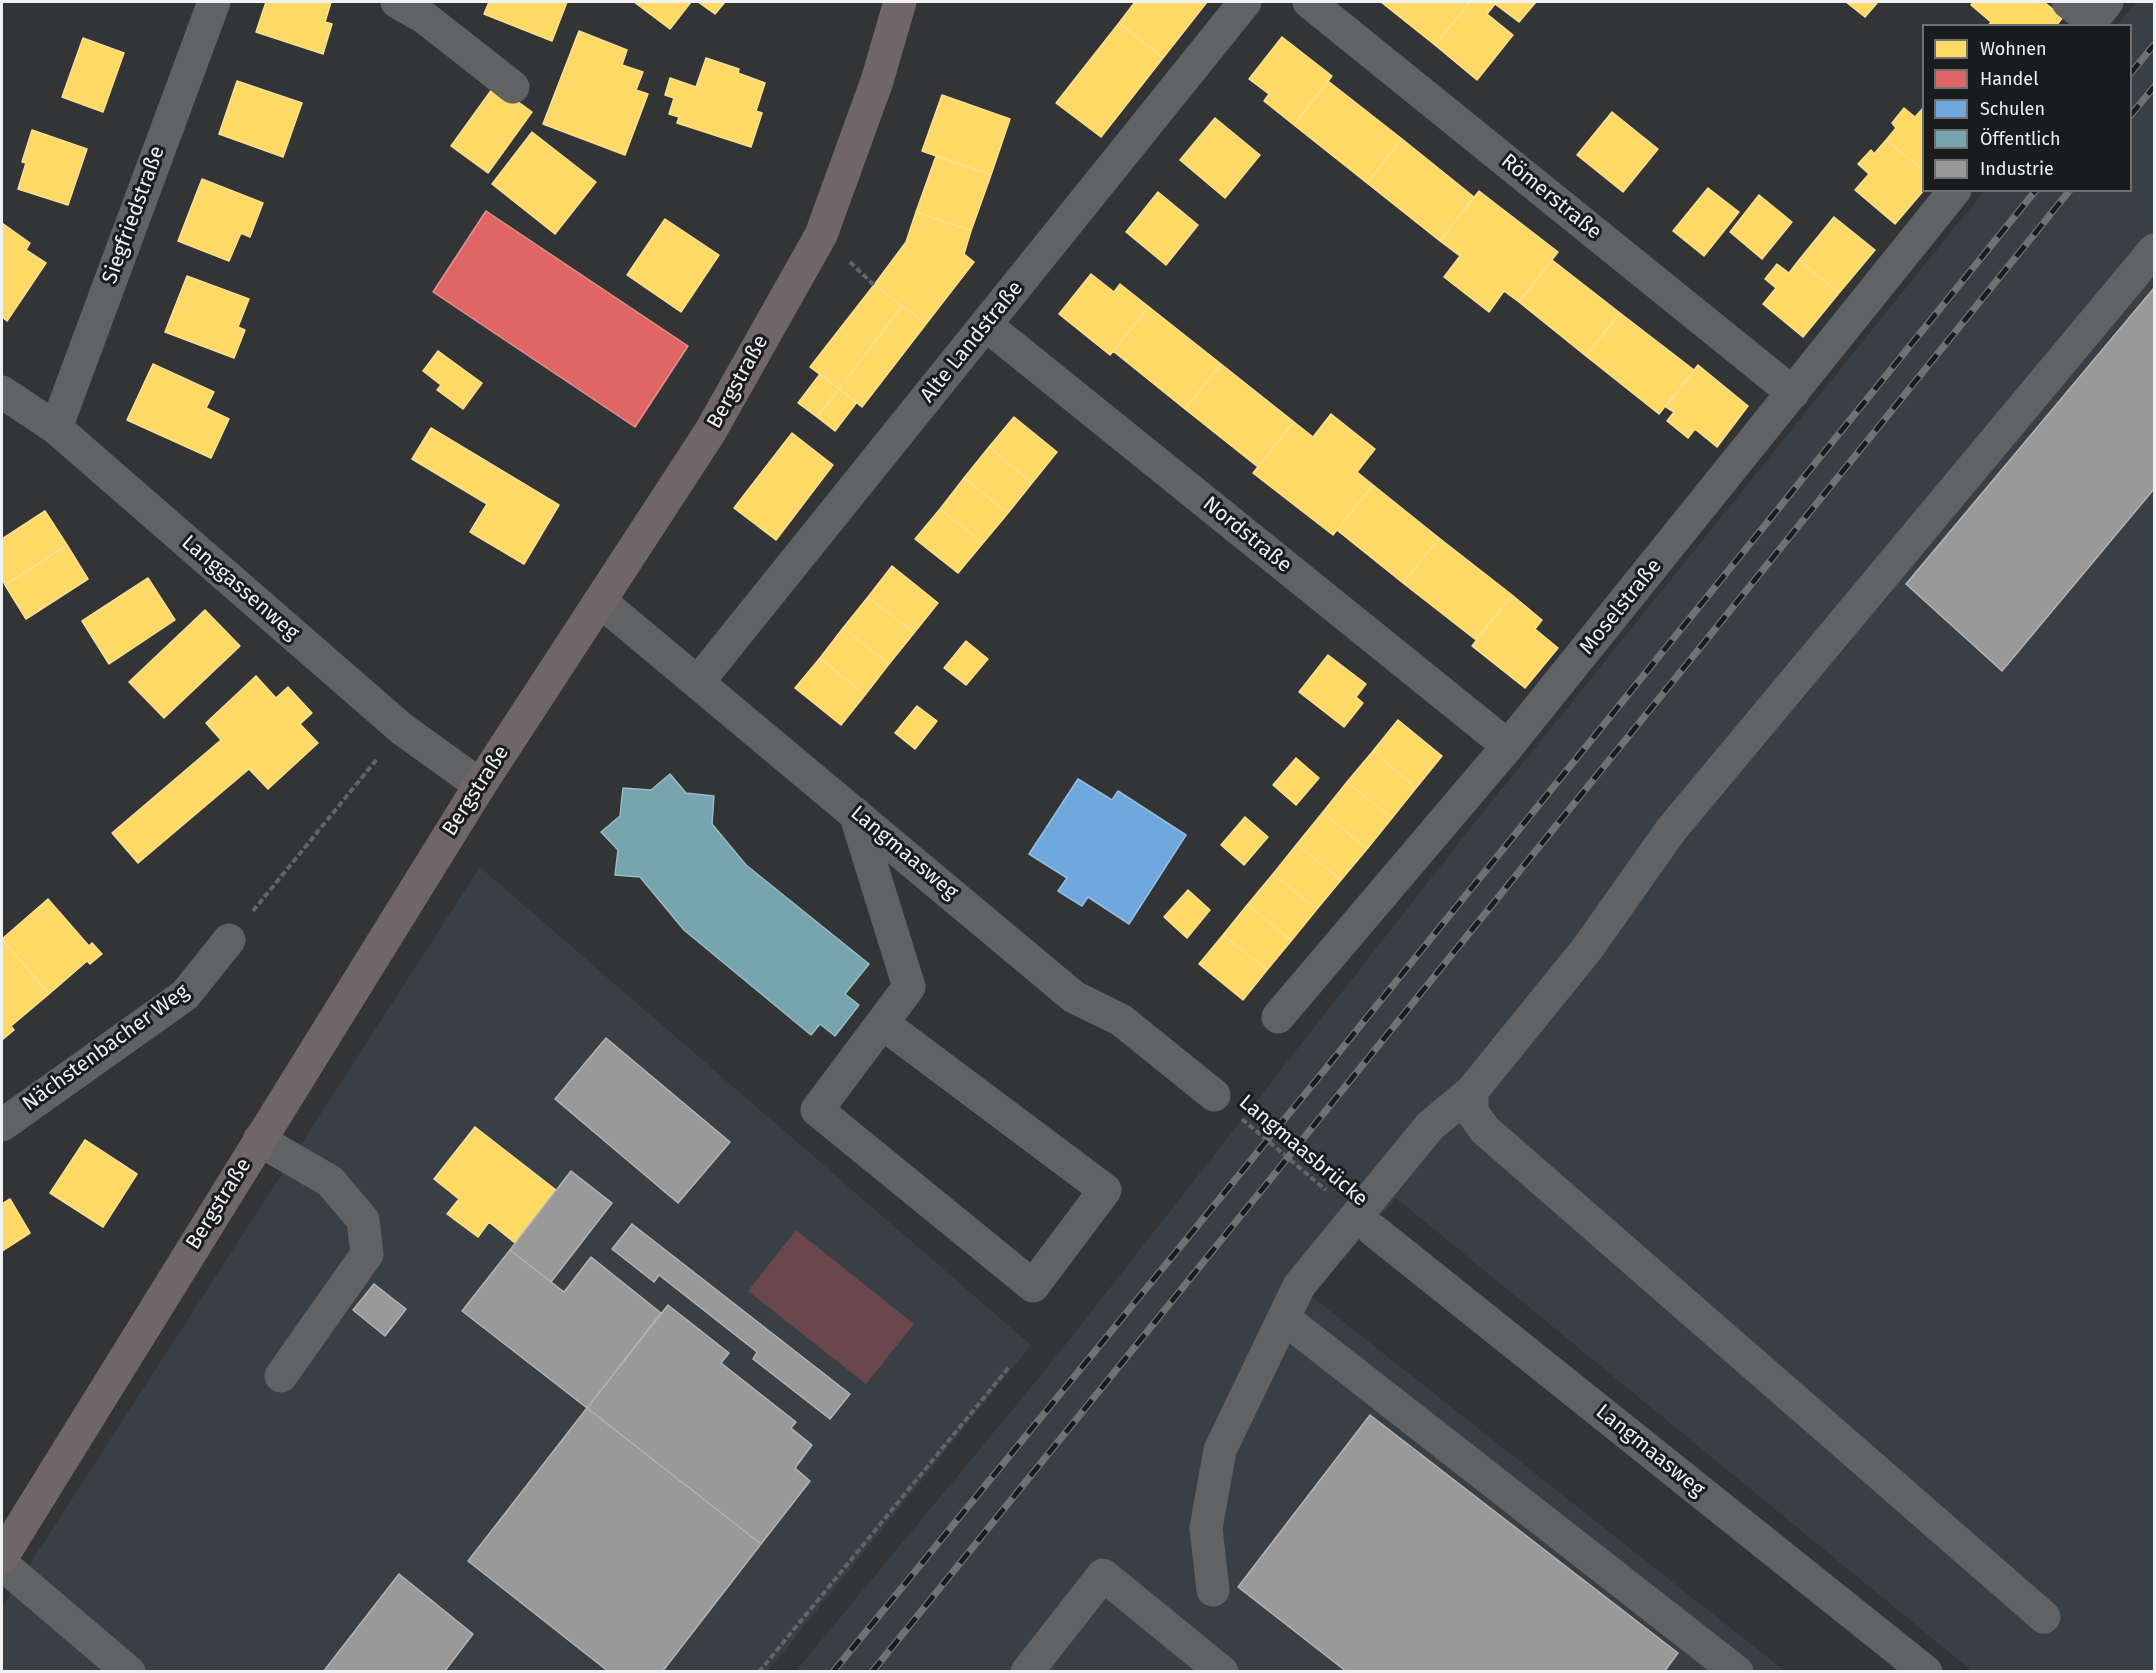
<!DOCTYPE html>
<meta charset="utf-8">
<style>
body{margin:0}
#map{position:relative;width:2156px;height:1673px;overflow:hidden;background:#323435;font-family:"Fira Sans",sans-serif}
canvas{display:block}
.frame{position:absolute;inset:0;border:3px solid #eff1f3;pointer-events:none}
.legend{position:absolute;left:1922px;top:24px;width:210px;height:168px;box-sizing:border-box;background:#1a1b1c;border:2px solid #6f7172;margin:0;padding:8px 10px;list-style:none;font-size:18px;color:#eff1f3}
.legend li{display:flex;align-items:center;gap:12px;height:30px}
.legend b{width:30px;border:2px solid #6f7172}
</style>
<div id="map">
<canvas width="2156" height="1673"></canvas>
<div class="frame"></div>
<ul class="legend">
<li><b style="height:16px;background:#ffd966"></b>Wohnen</li>
<li><b style="height:16px;background:#e06666"></b>Handel</li>
<li><b style="height:16px;background:#6fa8dc"></b>Schulen</li>
<li><b style="height:16px;background:#76a5af"></b>Öffentlich</li>
<li><b style="height:16px;background:#999"></b>Industrie</li>
</ul>
</div>
<script>
const context = document.querySelector('canvas').getContext('2d');
context.lineJoin = 'round';
function fill(path, color) {
  context.fillStyle = color;
  context.fill(path, 'evenodd');
}
function toPath(rows) {
  const path = new Path2D();
  for (const r of rows) {
    path.moveTo(r[0], r[1]);
    for (let i = 2; i < r.length; i += 2) path.lineTo(r[i], r[i + 1]);
  }
  return path;
}
function trace(path, color, width, dash) {
  context.strokeStyle = color;
  context.lineWidth = width;
  context.lineCap = dash ? 'butt' : 'round';
  context.setLineDash(dash || []);
  context.stroke(path);
}
function label(font, color, halo, rows, align = 'center') {
  context.font = font + ' "Fira Sans",sans-serif';
  context.lineWidth = 6;
  context.setLineDash([]);
  context.textBaseline = 'middle';
  context.strokeStyle = halo;
  context.fillStyle = color;
  for (const [text, x, y, turn = 0] of rows) {
    context.save();
    context.translate(x, y);
    context.rotate((+turn || 0) * Math.PI / 180);
    context.textAlign = isNaN(turn) ? turn : align;
    if (halo) context.strokeText(text, 0, 0);
    context.fillText(text, 0, 0);
    context.restore();
  }
}
fill(toPath([
 [2136,2,2154,2,2154,1671,1972,1671,1396,1198,1311,1296,1785,1671,795,1672,1051,1363,1472,826,1984,191,2130,190,2130,26,2117,25],
 [480,867,1031,1345,768,1671,2,1671,2,1607]
]), '#383f45');
fill(toPath([
 [796,1230,914,1324,866,1384,748,1291]
]), '#6a474c');
const homes = toPath([
 [266,2,331,2,325,22,332,24,323,54,256,32,266,2],
 [489,2,567,2,552,41,484,14,489,2],
 [634,2,691,2,670,29,634,2],
 [698,2,725,2,715,14,698,2],
 [1135,2,1207,2,1163,58,1119,23,1135,2],
 [1381,2,1470,2,1435,45,1381,2],
 [1470,2,1536,2,1519,22,1495,4,1487,14,1513,35,1477,80,1435,45,1470,2],
 [1846,2,1878,2,1865,17,1846,2],
 [1973,2,2044,2,2063,17,2056,26,1988,26,1991,22,1971,5,1973,2],
 [1119,23,1163,58,1101,137,1056,103,1119,23],
 [579,31,627,50,622,65,643,72,636,90,648,94,625,155,543,124,579,31],
 [1282,37,1332,76,1294,125,1264,101,1269,94,1249,79,1282,37],
 [83,38,124,53,103,112,62,97,83,38],
 [706,58,739,69,738,73,765,83,756,111,762,113,751,147,677,123,679,117,669,114,674,98,665,95,670,78,696,87,706,58],
 [237,81,302,103,283,157,219,134,237,81],
 [1328,81,1402,139,1367,183,1294,125,1328,81],
 [495,85,532,112,488,173,451,146,495,85],
 [942,95,1010,119,991,175,922,151,942,95],
 [1924,107,1924,171,1886,140,1896,128,1892,123,1904,108,1915,117,1924,107],
 [1612,112,1658,149,1623,192,1577,155,1612,112],
 [1215,118,1260,155,1225,198,1180,160,1215,118],
 [32,130,87,149,68,205,18,189,26,163,22,162,32,130],
 [532,132,596,182,555,234,492,184,532,132],
 [1402,139,1474,197,1440,241,1367,183,1402,139],
 [1886,140,1924,171,1924,190,1895,224,1855,190,1869,174,1858,164,1871,150,1874,154,1886,140],
 [936,156,991,175,971,231,916,212,936,156],
 [202,179,263,203,250,237,241,233,229,261,178,241,202,179],
 [1708,188,1739,212,1704,256,1673,231,1708,188],
 [1479,191,1558,252,1519,302,1504,291,1489,312,1444,277,1460,256,1440,241,1479,191],
 [1158,192,1198,225,1166,265,1126,232,1158,192],
 [1759,195,1792,222,1762,259,1730,232,1759,195],
 [916,212,971,231,964,254,974,262,926,324,874,285,906,242,916,212],
 [1834,217,1875,250,1839,293,1799,260,1834,217],
 [665,219,719,255,681,312,627,275,665,219],
 [2,223,30,243,26,250,46,263,7,321,2,317,2,223],
 [1552,260,1620,313,1586,356,1519,302,1552,260],
 [1799,260,1839,293,1803,337,1763,304,1776,288,1765,279,1777,264,1789,273,1799,260],
 [1091,274,1114,292,1120,284,1149,307,1110,355,1059,314,1091,274],
 [187,276,249,299,238,327,245,330,234,358,165,332,187,276],
 [874,285,902,306,839,389,810,367,874,285],
 [902,306,926,324,862,407,839,389,902,306],
 [1149,307,1221,364,1185,409,1113,351,1149,307],
 [1620,313,1694,370,1659,414,1586,356,1620,313],
 [438,351,482,383,463,409,437,390,441,385,423,371,438,351],
 [153,364,214,392,206,408,229,419,211,458,127,420,153,364],
 [1221,364,1294,422,1258,467,1185,409,1221,364],
 [1698,365,1748,406,1717,447,1695,429,1688,438,1667,421,1674,412,1666,407,1698,365],
 [820,374,839,389,817,417,798,403,820,374],
 [839,389,857,402,835,431,817,417,839,389],
 [1331,414,1375,449,1357,472,1373,485,1333,535,1253,473,1294,422,1313,437,1331,414],
 [1014,417,1057,452,1032,483,989,447,1014,417],
 [431,428,559,505,524,564,470,532,487,504,412,459,431,428],
 [792,433,833,465,776,540,734,508,792,433],
 [989,447,1032,483,1008,513,964,478,989,447],
 [964,478,1008,513,983,543,940,509,964,478],
 [1373,485,1439,538,1403,583,1337,530,1373,485],
 [940,509,983,543,958,573,915,539,940,509],
 [45,511,67,545,5,585,2,579,2,539,45,511],
 [1439,538,1512,595,1476,640,1403,583,1439,538],
 [67,545,88,579,26,619,5,585,67,545],
 [892,566,938,603,914,633,868,597,892,566],
 [148,578,175,620,109,664,82,621,148,578],
 [1512,595,1542,620,1535,629,1558,648,1525,688,1472,646,1512,595],
 [868,597,914,633,889,664,843,628,868,597],
 [205,610,240,646,164,718,129,682,205,610],
 [843,628,889,664,865,695,820,658,843,628],
 [966,641,988,659,966,685,944,668,966,641],
 [1328,655,1366,684,1356,697,1363,703,1344,727,1299,692,1328,655],
 [820,658,865,695,841,725,795,688,820,658],
 [256,676,276,698,288,687,312,713,300,724,318,743,268,789,249,769,138,863,112,833,221,740,206,723,256,676],
 [917,706,937,721,915,749,895,733,917,706],
 [1398,720,1442,756,1416,788,1373,751,1398,720],
 [1373,751,1416,788,1392,818,1347,782,1373,751],
 [1296,758,1319,778,1296,805,1273,785,1296,758],
 [1347,782,1392,818,1367,849,1323,812,1347,782],
 [1323,812,1367,849,1341,880,1297,844,1323,812],
 [1245,817,1268,837,1244,865,1221,845,1245,817],
 [1297,844,1341,880,1317,909,1273,874,1297,844],
 [1273,874,1317,909,1291,941,1248,904,1273,874],
 [1188,890,1210,910,1187,938,1164,917,1188,890],
 [48,899,89,946,92,943,102,954,90,964,87,961,49,994,2,939,48,899],
 [1248,904,1291,941,1267,970,1223,935,1248,904],
 [1223,935,1267,970,1243,1000,1199,964,1223,935],
 [2,939,49,994,11,1026,14,1030,2,1040,2,939],
 [475,1127,556,1190,515,1243,489,1222,478,1237,447,1214,459,1199,434,1179,475,1127],
 [85,1140,137,1174,103,1227,50,1193,85,1140],
 [10,1199,30,1233,2,1251,2,1204,10,1199]
]);
fill(homes, '#ffd966');
trace(homes, '#fae090', 1.5);
const shops = toPath([
 [486,211,688,346,635,427,433,292,486,211]
]);
fill(shops, '#e06666');
trace(shops, '#e49090', 1.5);
const schools = toPath([
 [1078,779,1112,800,1118,791,1186,835,1129,924,1088,897,1082,906,1058,891,1067,878,1029,854,1078,779]
]);
fill(schools, '#6fa8dc');
trace(schools, '#95bee3', 1.5);
const public = toPath([
 [670,774,686,793,714,796,712,824,746,865,869,964,845,994,859,1005,835,1036,820,1024,811,1035,684,930,640,877,615,875,618,850,601,832,620,816,623,788,651,790,670,774]
]);
fill(public, '#76a5af');
trace(public, '#9abcc3', 1.5);
const industry = toPath([
 [2154,288,2154,489,2002,671,1906,584,2154,288],
 [606,1038,730,1142,678,1203,555,1099,606,1038],
 [571,1171,612,1203,551,1282,510,1250,571,1171],
 [632,1224,850,1394,830,1419,753,1359,757,1352,659,1275,654,1282,612,1249,632,1224],
 [510,1250,564,1292,591,1257,661,1313,587,1408,462,1311,510,1250],
 [374,1284,406,1309,385,1336,353,1310,374,1284],
 [668,1305,729,1353,721,1363,796,1422,791,1428,812,1445,795,1468,810,1481,761,1544,587,1408,668,1305],
 [587,1408,761,1544,662,1672,609,1672,468,1561,587,1408],
 [1370,1415,1678,1653,1664,1672,1347,1672,1238,1587,1370,1415],
 [399,1574,473,1634,444,1672,323,1672,399,1574]
]);
fill(industry, '#999');
trace(industry, '#b3b3b4', 1.5);
trace(toPath([
 [850,262,874,285],
 [253,911,377,759],
 [1242,1119,1326,1190],
 [759,1672,1009,1367]
]), '#636465', 4, [6, 3]);
trace(toPath([
 [397,2,425,18,513,87],
 [1309,2,1793,393],
 [2068,2,2092,21],
 [2088,26,2107,2],
 [986,325,1508,746],
 [2,392,56,428,402,729,480,785],
 [56,428,214,2],
 [600,601,1074,997,1121,1020,1214,1095],
 [698,682,1245,2],
 [855,813,909,987,817,1110,1033,1286,1105,1190,882,1023],
 [1278,1017,1508,746,1955,190],
 [2,1125,185,995,229,940],
 [259,1140,330,1181,363,1220,367,1254,281,1376],
 [1373,1230,1926,1672],
 [1285,1319,1737,1672],
 [2,1564,129,1672],
 [1213,1590,1206,1528,1220,1450,1299,1286,1430,1126,1472,1091],
 [2044,1617,1485,1130,1472,1112,1472,1091,1587,949,1671,830,2154,250],
 [1027,1672,1103,1575,1222,1672]
]), '#616263', 33);
trace(toPath([
 [2,1557,480,785,710,432,821,235,877,81,900,2]
]), '#70666a', 33);
const rail = toPath([
 [2130,74,2154,45],
 [2130,116,2154,87],
 [833,1672,1314,1083,2036,190],
 [872,1672,2070,190]
]);
trace(rail, '#717272', 7);
trace(rail, '#1a1b1c', 4.5, [14]);
label('21px', '#eff1f3', '#1a1b1c', [
 ["Römerstraße",1551,197,39],
 ["Siegfriedstraße",134,215,-70],
 ["Alte Landstraße",972,342,-51],
 ["Bergstraße",738,382,-61],
 ["Nordstraße",1247,535,39],
 ["Langgassenweg",240,588,41],
 ["Moselstraße",1621,607,-51],
 ["Bergstraße",476,791,-57],
 ["Langmaasweg",904,853,40],
 ["Nächstenbacher Weg",106,1048,-36],
 ["Langmaasbrücke",1303,1151,40],
 ["Bergstraße",219,1204,-58],
 ["Langmaasweg",1650,1451,39]
]);
</script>
